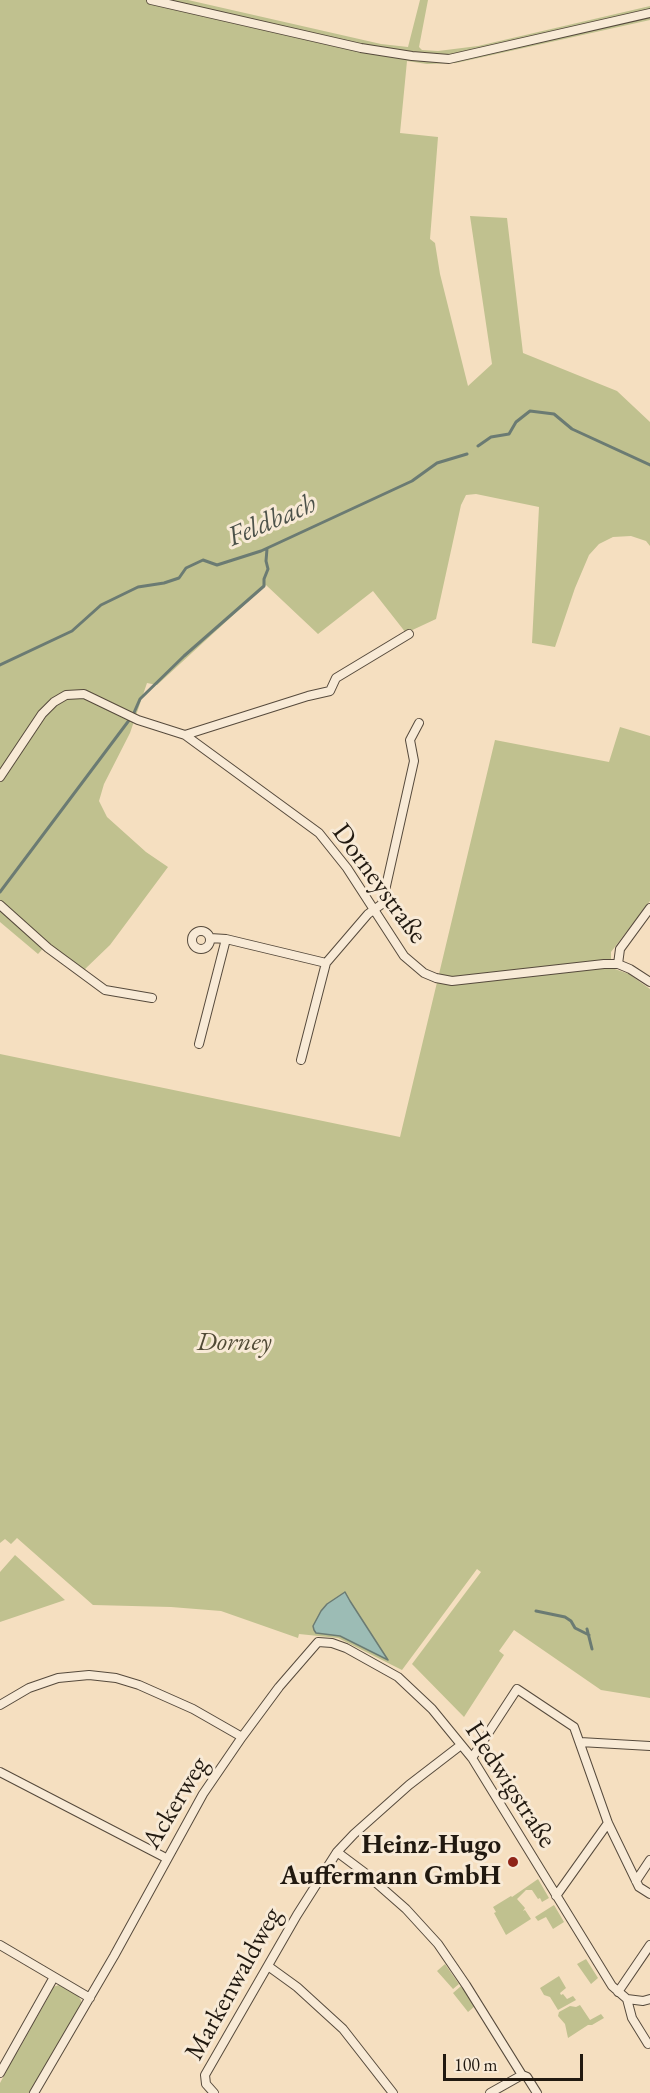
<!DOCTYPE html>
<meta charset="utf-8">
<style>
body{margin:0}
#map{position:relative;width:650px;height:2093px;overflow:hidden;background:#f5dfc0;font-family:"EB Garamond",serif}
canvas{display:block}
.scale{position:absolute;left:443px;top:2054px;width:140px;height:27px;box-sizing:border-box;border:3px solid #211910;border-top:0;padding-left:8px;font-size:18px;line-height:21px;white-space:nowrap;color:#211910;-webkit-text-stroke:4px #f8ead6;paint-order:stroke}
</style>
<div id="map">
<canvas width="650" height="2093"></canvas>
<div class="scale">100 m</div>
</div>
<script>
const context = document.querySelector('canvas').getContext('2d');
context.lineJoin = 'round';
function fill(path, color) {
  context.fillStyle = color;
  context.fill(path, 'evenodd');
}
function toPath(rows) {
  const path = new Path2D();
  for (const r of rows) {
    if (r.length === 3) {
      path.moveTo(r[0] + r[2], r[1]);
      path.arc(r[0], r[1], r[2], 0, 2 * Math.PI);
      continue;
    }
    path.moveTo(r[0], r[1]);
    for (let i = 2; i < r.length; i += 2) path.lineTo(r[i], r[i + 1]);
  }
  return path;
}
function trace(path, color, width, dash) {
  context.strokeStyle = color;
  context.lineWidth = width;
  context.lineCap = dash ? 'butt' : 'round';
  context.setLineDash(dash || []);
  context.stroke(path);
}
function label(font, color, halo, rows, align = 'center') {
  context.font = font + ' "EB Garamond",serif';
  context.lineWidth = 6;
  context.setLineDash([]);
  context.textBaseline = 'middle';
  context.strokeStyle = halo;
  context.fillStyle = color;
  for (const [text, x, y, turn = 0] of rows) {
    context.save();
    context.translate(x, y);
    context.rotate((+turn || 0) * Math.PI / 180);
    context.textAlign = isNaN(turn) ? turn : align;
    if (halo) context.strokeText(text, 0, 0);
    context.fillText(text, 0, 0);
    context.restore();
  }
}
fill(toPath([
 [0,0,188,0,381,44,408,47,420,0,428,0,419,47,422,50,438,51,478,46,650,6,650,20,456,63,427,64,407,61,400,133,438,137,430,239,435,243,440,274,468,386,492,364,470,216,507,218,523,353,617,391,650,422,650,546,646,541,631,536,613,537,599,544,589,555,575,588,555,647,532,643,539,507,476,494,466,495,461,505,436,619,406,633,373,591,318,634,266,585,157,685,147,683,130,733,104,784,99,801,107,817,146,852,168,867,110,945,84,970,48,943,38,954,0,922],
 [620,727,650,736,650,901,611,952,611,960,612,968,629,974,650,989,650,1698,601,1690,514,1630,499,1651,504,1655,464,1717,412,1664,481,1572,477,1569,402,1670,338,1638,299,1634,298,1638,221,1611,171,1607,93,1605,17,1538,11,1544,5,1539,0,1543,0,1054,400,1137,495,740,609,762],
 [15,1555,65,1600,0,1622,0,1572],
 [538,1879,549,1898,542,1902,540,1898,538,1899,532,1890,526,1890,517,1899,525,1908,523,1911,525,1910,531,1919,506,1935,494,1913,496,1912,493,1907,511,1896,512,1897],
 [554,1905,564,1922,553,1929,546,1917,538,1921,535,1917],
 [586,1959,598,1978,591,1984,577,1964],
 [445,1964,459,1984,453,1989,437,1971],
 [559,1976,566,1988,560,1993,561,1995,563,1994,567,1999,573,1996,576,2000,558,2010,550,1997,544,1995,540,1988],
 [59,1985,78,1996,81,2000,81,2005,30,2093,0,2093,0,2083,7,2070,6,2068,14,2058,12,2055,13,2053,17,2053,32,2026,30,2023,32,2020,36,2019,50,1994,49,1991,53,1987],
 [461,1986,475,2006,468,2012,453,1993],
 [580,2005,590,2020,601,2014,604,2018,592,2025,588,2025,568,2038,565,2024,558,2016,559,2012,570,2006,576,2007]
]), '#c0c18f');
const water = toPath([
 [345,1592,350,1601,388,1660,340,1636,316,1633,314,1630,313,1626,321,1611,327,1604,345,1592]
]);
fill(water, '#9cbcb5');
trace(water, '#6b7b73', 1.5);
trace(toPath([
 [478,446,491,437,509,434,516,422,530,411,554,414,572,429,650,465],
 [0,665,72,631,101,605,138,587,164,583,179,578,186,568,203,560,217,565,261,551,412,481,437,463,467,454],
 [0,892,133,715,140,699,184,656,264,586,264,579,268,569,266,561,267,549],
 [536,1611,565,1617,571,1621,575,1628,589,1635],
 [587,1629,592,1649]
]), '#6b7b73', 3);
const minor = toPath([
 [151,0,361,48,412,56,449,59,650,13],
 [185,735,308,696,330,691,336,678,409,634],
 [0,777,42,714,54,702,66,695,84,694,138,720,185,735,319,833,347,868,404,956,424,973,436,978,452,981,604,964,618,964,630,969,650,982],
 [0,905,48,948,105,990,152,998],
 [201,940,9],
 [210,938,226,939,326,963,368,914,382,904,414,761,410,740,419,723],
 [618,964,620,949,650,908],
 [199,1044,226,939],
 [301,1060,326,963],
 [0,1705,29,1688,58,1678,89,1675,116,1678,139,1685,193,1709,242,1737],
 [580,1742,650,1746],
 [472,1758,517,1689,574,1727,608,1823,639,1887,650,1894],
 [0,1772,166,1858],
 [337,1852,365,1873,406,1909,438,1944,466,1985,522,2075,527,2077,537,2093],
 [636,1881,650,1860],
 [556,1896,608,1823],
 [0,1945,90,1998],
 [268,1966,297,1987,343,2029,393,2093],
 [618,1992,650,1945],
 [627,1999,632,2018,648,2044],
 [0,2073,54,1977],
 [34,2093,114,1956,203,1794,242,1737,279,1687,318,1642,332,1643,346,1648,398,1677,432,1709,472,1758,612,1986,627,1999,643,2001,650,1999],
 [214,2093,206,2084,205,2075,297,1915,337,1852,354,1834,409,1785,461,1745],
 [490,2093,522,2075]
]);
trace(minor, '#564a3c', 10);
trace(minor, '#f8ead6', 8);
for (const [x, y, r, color] of [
 [513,1862,6,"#8f2418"]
]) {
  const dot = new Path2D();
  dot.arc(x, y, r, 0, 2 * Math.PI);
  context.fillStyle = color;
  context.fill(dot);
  trace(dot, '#f8ead6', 2);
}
label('27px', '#211910', '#f8ead6', [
 ["Dorneystraße",379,884,54],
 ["Hedwigstraße",510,1785,57],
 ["Ackerweg",176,1803,-59],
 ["Markenwaldweg",234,1984,-61]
]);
label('italic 27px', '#514b36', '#f8ead6', [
 ["Dorney",234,1343]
]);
label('bold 27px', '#211910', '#f8ead6', [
 ["Heinz-Hugo",501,1846],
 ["Auffermann GmbH",501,1877]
], 'right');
label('italic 28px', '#4c524a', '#f8ead6', [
 ["Feldbach",272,521,-23]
]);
</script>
